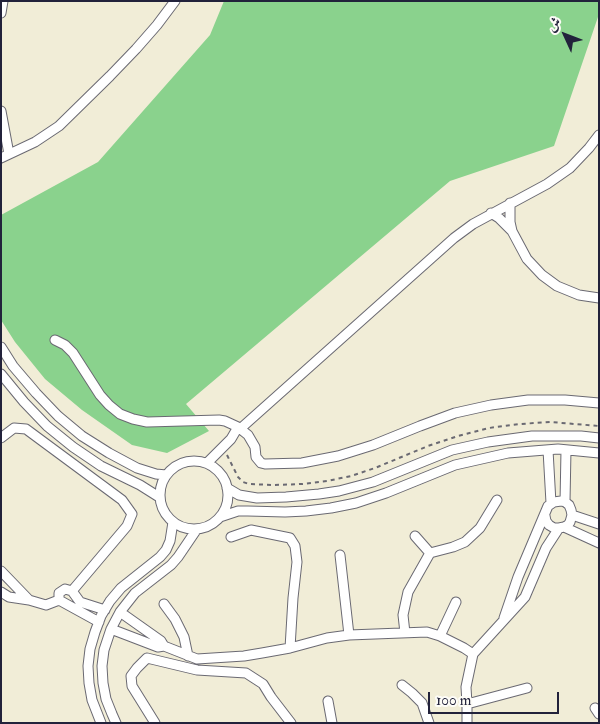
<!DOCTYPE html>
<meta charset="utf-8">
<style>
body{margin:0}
#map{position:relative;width:600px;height:724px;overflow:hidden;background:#f1edd7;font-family:"IM FELL Double Pica",Amiri,serif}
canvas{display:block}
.frame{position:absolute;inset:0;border:2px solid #22223b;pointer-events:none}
.north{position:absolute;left:540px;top:10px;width:50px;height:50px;-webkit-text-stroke:4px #fdfcf7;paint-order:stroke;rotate:313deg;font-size:14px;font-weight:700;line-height:20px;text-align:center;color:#22223b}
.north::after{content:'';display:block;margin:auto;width:18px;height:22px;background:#22223b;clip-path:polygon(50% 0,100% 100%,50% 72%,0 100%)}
.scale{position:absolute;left:428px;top:692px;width:131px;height:22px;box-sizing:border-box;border:2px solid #22223b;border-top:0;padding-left:6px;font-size:15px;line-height:18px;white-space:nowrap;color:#22223b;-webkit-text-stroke:4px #fdfcf7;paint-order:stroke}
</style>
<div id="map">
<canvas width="600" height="724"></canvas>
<div class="frame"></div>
<div class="north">ش</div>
<div class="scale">100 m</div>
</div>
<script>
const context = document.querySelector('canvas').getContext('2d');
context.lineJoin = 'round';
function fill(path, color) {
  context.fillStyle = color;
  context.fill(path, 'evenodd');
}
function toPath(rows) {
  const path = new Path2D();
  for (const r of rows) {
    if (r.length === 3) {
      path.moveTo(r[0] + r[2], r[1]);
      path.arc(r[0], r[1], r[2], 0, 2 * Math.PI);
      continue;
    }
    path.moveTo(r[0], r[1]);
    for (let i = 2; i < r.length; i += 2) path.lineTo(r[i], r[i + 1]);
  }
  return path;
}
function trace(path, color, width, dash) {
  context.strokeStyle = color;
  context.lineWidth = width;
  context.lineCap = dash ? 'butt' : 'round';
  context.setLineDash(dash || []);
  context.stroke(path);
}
fill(toPath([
 [224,1,599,1,599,14,554,146,450,181,186,404,209,431,167,453,132,445,82,410,45,379,15,342,1,320,1,215,98,162,210,35]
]), '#8ad28d');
const minor = toPath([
 [1,13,3,1],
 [1,111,9,154],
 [1,158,35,142,59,126,110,76,136,49,157,25,175,1],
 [510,203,510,222,512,231],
 [491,213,499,218,512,231,527,259,542,275,557,286,579,295,599,298],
 [55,340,65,345,73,353,100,395,109,405,120,414,133,419,147,422,219,420,225,421,238,427,248,435,255,447,256,457,261,463,265,464,302,463,338,456,373,445,420,426,455,413,491,405,528,400,565,400,599,403],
 [1,347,13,366,36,393,58,416,82,436,109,453,137,468,156,474,166,475],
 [1,374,24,402,47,426,73,447,101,466,140,485,159,497],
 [240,429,454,238,473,224,547,184,570,168,589,148,599,135],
 [1,438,14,428,26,429,122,500,132,514,127,526,72,591],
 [548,450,551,503],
 [194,495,34],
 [207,463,231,439,238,427],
 [227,488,239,495,257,498,286,497,319,494,339,491,373,482,452,450,488,442,532,436,581,436,599,438],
 [565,502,566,450],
 [572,515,599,524],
 [220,517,238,511,248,511,285,512,306,511,331,508,356,503,386,493,455,465,508,453,558,449,599,453],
 [564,527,599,543],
 [231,537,251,530,290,538,295,546,297,562,293,598,290,648],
 [430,553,453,547,465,542,480,528,497,500],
 [340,555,349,635],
 [1,571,29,600],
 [1,592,9,597,29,600,46,605,59,600,99,622],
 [59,600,59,593,65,589,72,591,80,602,105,610],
 [164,604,175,619,184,637,188,656],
 [120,612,161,641,164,646],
 [504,618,518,577,548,506,554,502,561,501,565,502,569,505,571,510,572,515,570,522,568,525,564,527,559,528,554,528,549,525,546,521,545,516],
 [111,629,158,647,164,646,197,659,244,656,262,653,290,648,327,638,349,635,427,632,440,636,464,648,473,654],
 [405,633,403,615,408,592,430,553,415,536],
 [440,636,456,602],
 [402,685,412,693,422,703,429,723],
 [328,701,332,723],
 [467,704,527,688],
 [595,708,599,714],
 [101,723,92,700,89,683,88,666,90,649,95,632,101,616,110,601,121,588,160,557,166,550,170,541,173,522],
 [116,723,112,714,106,699,103,683,102,666,104,650,111,629,120,612,135,593,171,565,178,557,197,529],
 [155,723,132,686,131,676,137,668,147,658,197,670,246,673,263,684,271,697,291,723],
 [467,723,467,704,466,687,473,654,525,597,546,548,559,528]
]);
trace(minor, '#6a6972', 11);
trace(toPath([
 [227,455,238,477,243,482,249,484,274,485,302,484,327,481,351,476,375,468,428,446,458,436,489,428,520,424,551,422,599,426]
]), '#6a6972', 2, [4, 4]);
trace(minor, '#fff', 9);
</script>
